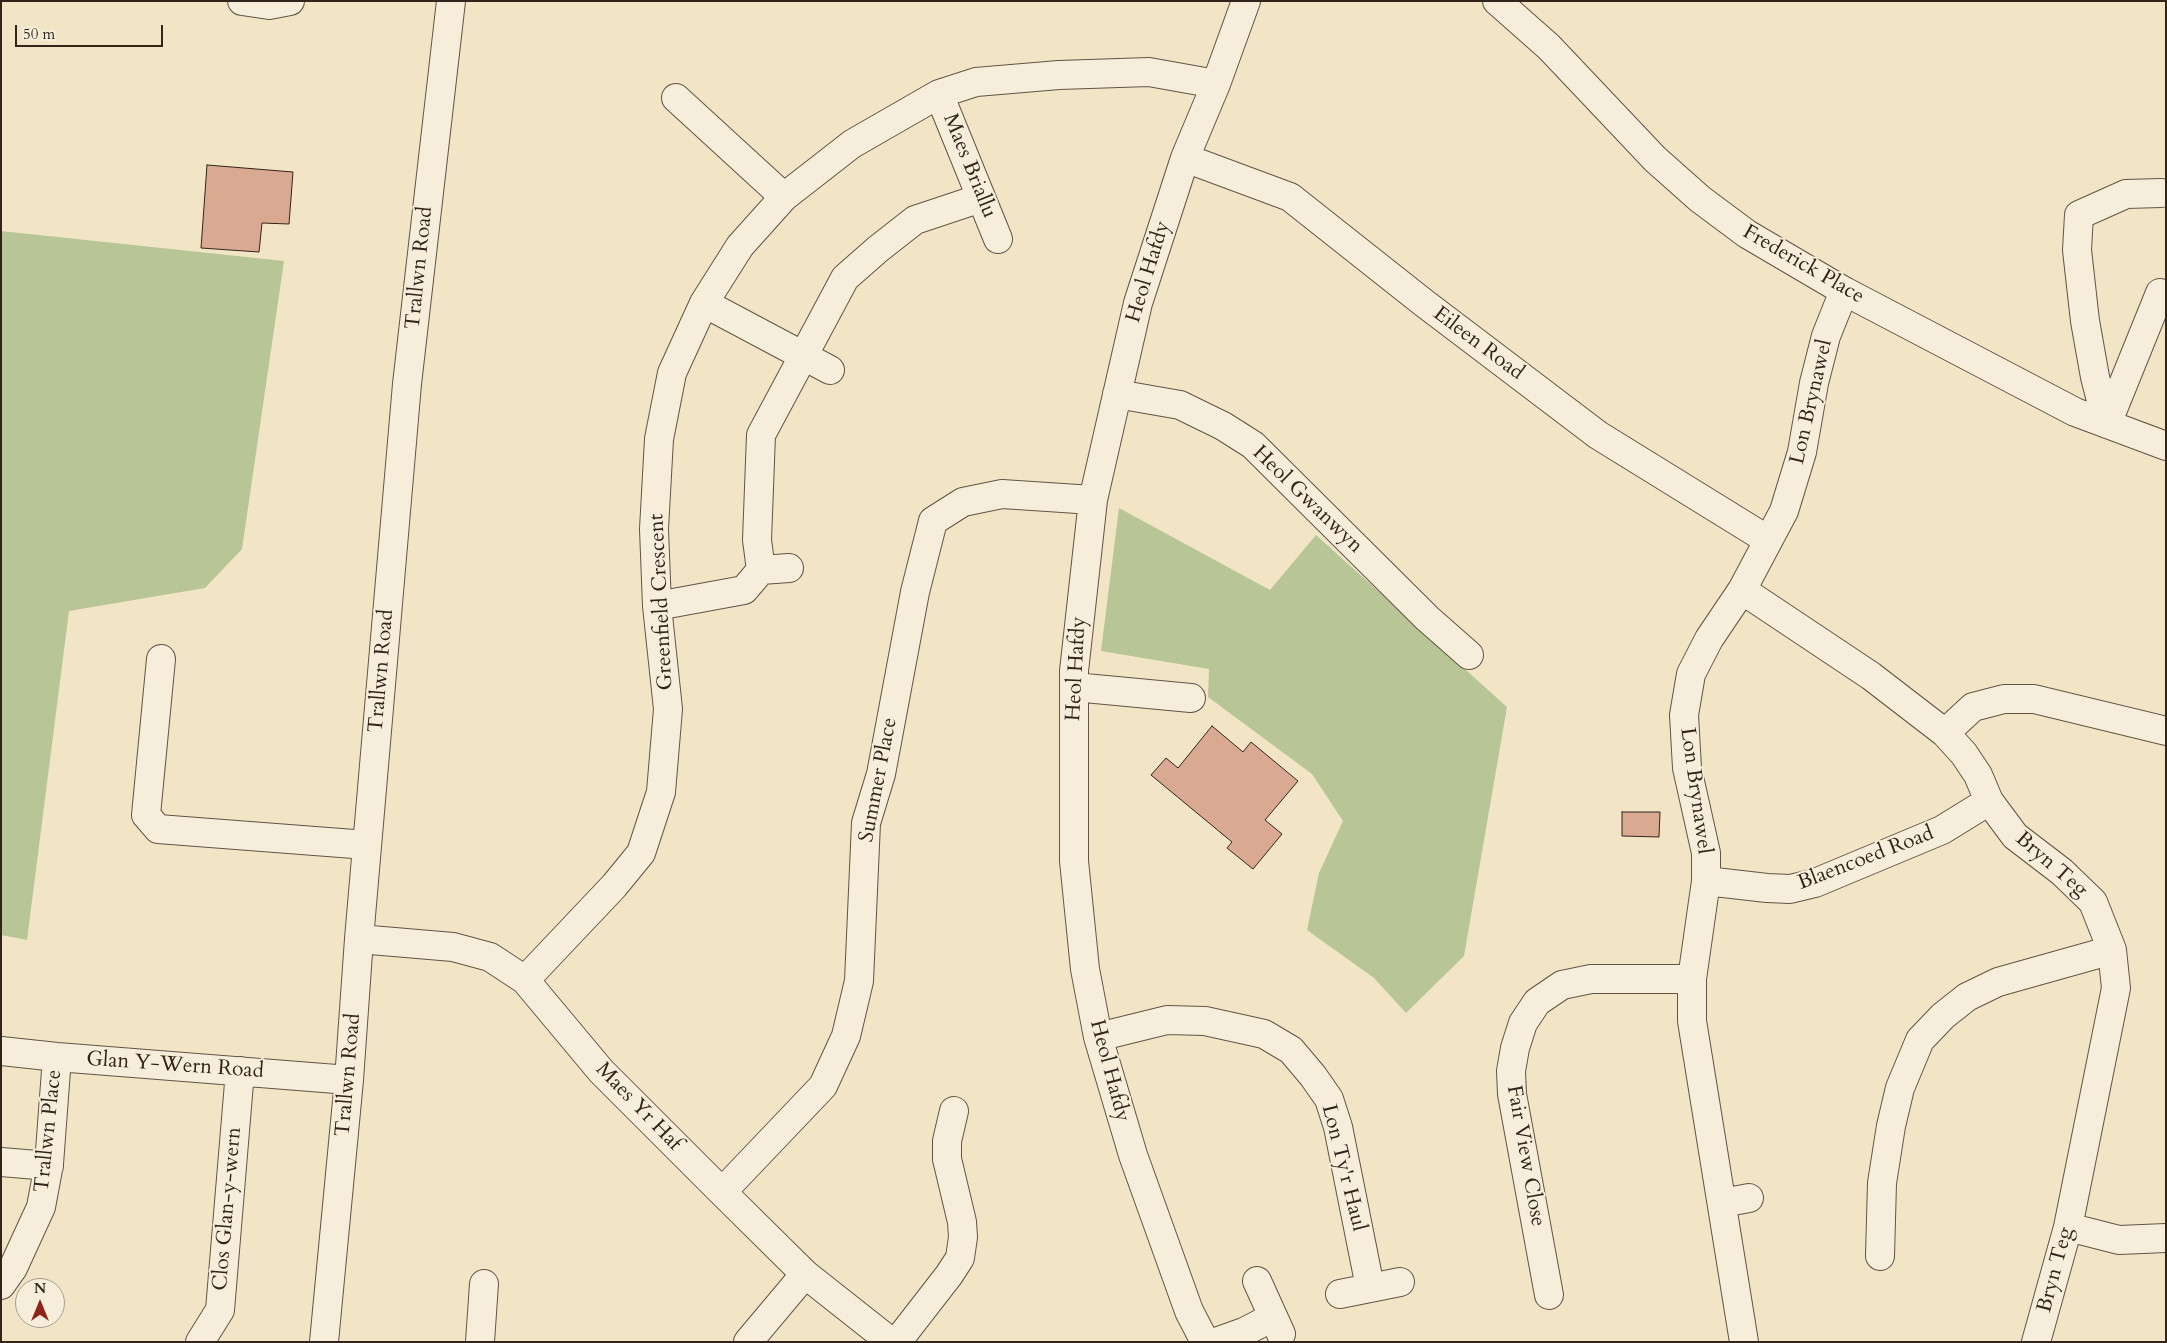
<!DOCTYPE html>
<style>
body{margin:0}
#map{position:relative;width:2167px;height:1343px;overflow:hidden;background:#f1e5c6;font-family:Cardo,serif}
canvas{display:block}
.frame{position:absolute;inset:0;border:2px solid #32241b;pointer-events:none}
.north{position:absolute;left:15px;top:1278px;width:50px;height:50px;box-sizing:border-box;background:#f6eeda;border:1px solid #a89d8e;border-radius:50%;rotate:0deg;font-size:14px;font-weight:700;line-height:20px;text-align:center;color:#32241b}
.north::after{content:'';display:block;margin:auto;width:18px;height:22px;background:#8f2418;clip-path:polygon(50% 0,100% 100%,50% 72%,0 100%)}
.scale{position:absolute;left:15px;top:25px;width:148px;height:22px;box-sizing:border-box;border:2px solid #32241b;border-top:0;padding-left:6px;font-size:15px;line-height:18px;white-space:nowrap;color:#32241b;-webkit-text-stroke:4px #f6eeda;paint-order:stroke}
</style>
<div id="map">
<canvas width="2167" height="1343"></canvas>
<div class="frame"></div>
<div class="north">N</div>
<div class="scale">50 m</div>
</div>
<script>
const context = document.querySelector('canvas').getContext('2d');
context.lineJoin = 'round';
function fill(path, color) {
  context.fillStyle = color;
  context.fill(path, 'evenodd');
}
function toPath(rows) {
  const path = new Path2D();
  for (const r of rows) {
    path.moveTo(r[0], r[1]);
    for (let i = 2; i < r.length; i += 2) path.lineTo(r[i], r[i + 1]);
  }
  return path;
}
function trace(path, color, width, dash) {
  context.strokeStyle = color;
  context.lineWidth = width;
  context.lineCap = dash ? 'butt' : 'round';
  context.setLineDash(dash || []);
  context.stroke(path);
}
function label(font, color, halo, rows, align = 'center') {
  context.font = font + ' Cardo,serif';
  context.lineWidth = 4;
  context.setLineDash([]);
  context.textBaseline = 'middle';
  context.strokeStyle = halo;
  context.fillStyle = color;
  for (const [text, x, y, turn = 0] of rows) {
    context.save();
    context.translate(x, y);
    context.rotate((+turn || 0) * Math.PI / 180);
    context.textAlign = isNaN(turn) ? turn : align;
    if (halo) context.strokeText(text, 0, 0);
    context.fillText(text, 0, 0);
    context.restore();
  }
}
fill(toPath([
 [1,231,284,261,242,549,205,588,69,611,27,940,1,935],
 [1119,508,1270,590,1316,535,1507,707,1464,956,1406,1013,1374,978,1307,930,1319,873,1343,821,1312,774,1208,697,1209,669,1101,651]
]), '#b8c597');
const building = toPath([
 [207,165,293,172,289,224,262,223,259,252,201,248,207,165],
 [1212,726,1243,752,1251,742,1298,781,1265,820,1282,834,1253,869,1227,848,1232,842,1151,775,1166,758,1178,768,1212,726],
 [1622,812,1660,812,1659,837,1622,836,1622,812]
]);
fill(building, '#d9a991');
trace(building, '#32241b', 1);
const minor = toPath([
 [242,1,269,5,290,1],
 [1497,1,1549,47,1655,159,1700,199,1747,234,1844,291,2075,412,2166,446],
 [939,94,998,239],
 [676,98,784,197],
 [1185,158,1290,197,1424,303,1598,435,1768,540],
 [704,303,830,370],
 [1117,394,1180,405,1223,426,1253,445,1427,618,1469,655],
 [2107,424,2095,377,2085,321,2077,250,2079,215,2126,194,2161,193],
 [2107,424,2160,293],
 [761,570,757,540,761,435,845,278,878,249,915,220,981,198],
 [1742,590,1871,676,1945,733,1964,754,1978,775,1989,801,2015,836,2062,872,2093,902,2112,950,2116,988,2068,1227,2036,1342],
 [657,606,744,590,761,570,789,568],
 [161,659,146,815,158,829,367,845],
 [1074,687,1191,698],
 [1945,733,1973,707,2004,699,2034,699,2166,731],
 [1706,881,1767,888,1790,889,1815,883,1942,830,1989,801],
 [359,939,453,947,490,957,525,980,601,1071,722,1192,805,1274,891,1342],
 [525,980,614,886,641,853,661,792,668,709,657,606,654,529,659,439,672,373,704,303,740,246,784,197,852,144,939,94,976,82,1059,75,1149,72,1216,84],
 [1098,1037,1167,1020,1205,1021,1264,1034,1291,1050,1313,1076,1329,1099,1338,1127,1370,1287],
 [1,1051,57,1057,349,1080],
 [1,1162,49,1166],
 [722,1192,823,1086,846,1036,859,981,866,823,881,774,915,592,933,521,963,502,1002,494,1093,500],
 [1722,1203,1749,1198],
 [2068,1227,2119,1240,2166,1238],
 [1880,1256,1882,1183,1891,1126,1900,1088,1920,1040,1943,1016,1967,997,1998,982,2112,950],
 [1257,1281,1281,1334],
 [1,1285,13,1268,41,1207,49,1164,57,1057],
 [1340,1294,1400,1282],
 [1549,1295,1512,1094,1511,1071,1515,1048,1523,1023,1537,1002,1562,985,1591,979,1692,979],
 [200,1342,220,1310,240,1071],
 [324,1342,349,1080,359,939,407,384,451,1],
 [480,1342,484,1284],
 [748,1342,805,1274],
 [897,1342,949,1275,960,1258,963,1237,962,1222,947,1159,947,1141,954,1111],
 [1205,1342,1189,1311,1133,1155,1098,1037,1085,969,1074,861,1074,671,1093,500,1138,303,1185,158,1216,84,1246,1],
 [1216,1342,1244,1332,1273,1317],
 [1744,1342,1692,1021,1692,979,1706,881,1706,853,1687,768,1684,715,1691,674,1709,639,1742,590,1784,511,1802,452,1814,383,1826,336,1844,291]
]);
trace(minor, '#625446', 30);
trace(minor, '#f6eeda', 28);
label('21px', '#32241b', '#f6eeda', [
 ["Maes Briallu",969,166,68],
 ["Frederick Place",1803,265,30],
 ["Trallwn Road",420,268,-84],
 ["Heol Hafdy",1149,272,-73],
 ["Eileen Road",1478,344,37],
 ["Lon Brynawel",1812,402,-77],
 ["Heol Gwanwyn",1307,500,44],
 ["Greenfield Crescent",662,602,-93],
 ["Heol Hafdy",1077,669,-87],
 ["Trallwn Road",382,671,-85],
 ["Summer Place",879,780,-79],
 ["Lon Brynawel",1695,791,82],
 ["Blaencoed Road",1866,859,-21],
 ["Bryn Teg",2051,865,41],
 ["Glan Y-Wern Road",175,1066,4],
 ["Heol Hafdy",1109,1071,75],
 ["Trallwn Road",349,1075,-85],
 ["Maes Yr Haf",638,1107,46],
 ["Trallwn Place",49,1131,-84],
 ["Fair View Close",1525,1156,80],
 ["Lon Ty'r Haul",1343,1168,76],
 ["Clos Glan-y-wern",228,1209,-85],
 ["Bryn Teg",2056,1270,-75]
]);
</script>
